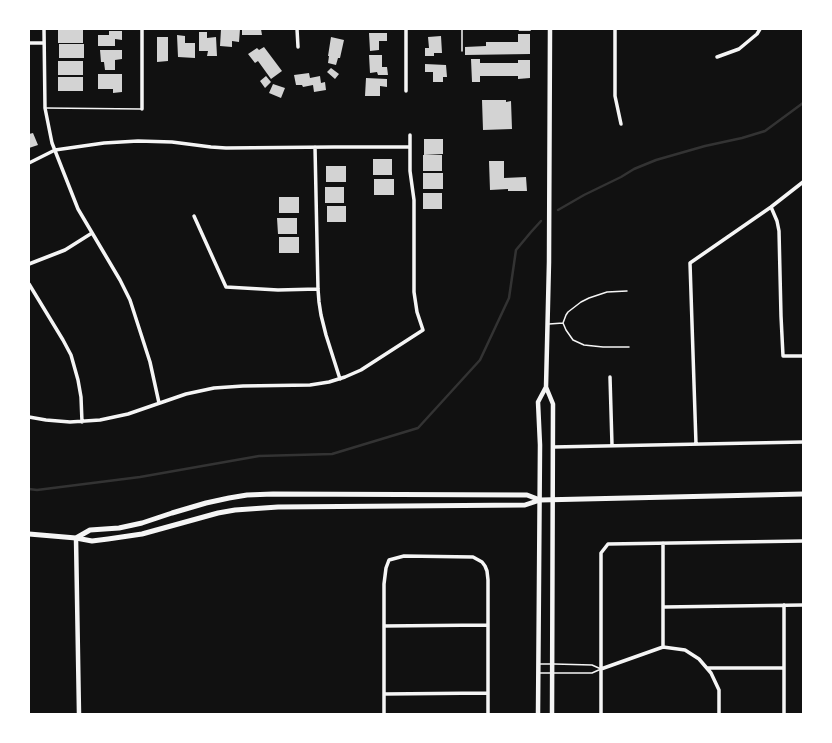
<!DOCTYPE html>
<style>
body{margin:0}
#map{position:relative;width:832px;height:743px;overflow:hidden;background:#111;font-family:"Exo 2",sans-serif}
canvas{display:block}
.frame{position:absolute;inset:0;border:30px solid #fff;pointer-events:none}
</style>
<div id="map">
<canvas width="832" height="743"></canvas>
<div class="frame"></div>
</div>
<script>
const context = document.querySelector('canvas').getContext('2d');
context.lineJoin = 'round';
function toPath(rows) {
  const path = new Path2D();
  for (const r of rows) {
    path.moveTo(r[0], r[1]);
    for (let i = 2; i < r.length; i += 2) path.lineTo(r[i], r[i + 1]);
  }
  return path;
}
function trace(path, color, width, dash) {
  context.strokeStyle = color;
  context.lineWidth = width;
  context.lineCap = dash ? 'butt' : 'round';
  context.setLineDash(dash || []);
  context.stroke(path);
}
function fill(path, color) {
  context.fillStyle = color;
  context.fill(path, 'evenodd');
}
trace(toPath([
 [558,210,584,195,621,177,634,169,656,160,705,146,742,138,765,131,803,103],
 [29,489,37,490,140,477,259,456,332,454,418,428,480,360,509,298,516,250,531,232,541,221]
]), '#333', 2.5);
fill(toPath([
 [58,29,83,29,83,43,58,43],
 [221,29,240,29,239,42,232,41,232,47,220,46],
 [242,29,261,29,262,35,242,35],
 [518,29,530,29,531,31,519,31],
 [109,31,122,31,122,40,115,39,115,46,98,46,98,35,109,35],
 [199,32,207,32,207,38,216,37,217,56,207,56,208,51,199,51],
 [369,33,387,33,387,41,379,41,379,50,370,51],
 [518,34,530,34,530,54,465,55,465,47,486,46,486,42,518,42],
 [177,35,185,36,185,43,195,43,195,58,178,57],
 [441,36,442,53,434,53,434,56,425,56,425,48,429,48,428,37],
 [157,37,168,37,168,61,157,62],
 [331,37,344,40,340,58,338,58,336,65,328,63,329,56,328,56],
 [59,44,84,44,84,58,59,58],
 [264,47,282,71,271,79,258,61,255,63,248,54,257,48,259,50],
 [100,50,122,50,122,59,115,60,115,70,105,70,104,62,101,62],
 [369,55,382,55,382,67,387,67,388,75,378,75,377,72,370,73],
 [471,59,480,59,480,63,518,63,518,60,530,60,530,78,518,79,518,76,480,76,480,82,472,82],
 [58,61,83,61,83,75,58,75],
 [425,64,446,65,447,77,443,77,443,82,433,82,433,72,425,72],
 [331,68,339,74,335,79,327,72],
 [309,73,310,78,320,76,321,83,325,82,326,90,314,92,313,85,303,87,302,85,296,85,294,75],
 [98,74,122,74,122,92,113,93,113,89,98,89],
 [266,76,271,82,265,88,260,81],
 [58,77,83,77,83,91,58,91],
 [366,78,387,79,387,87,380,86,380,96,365,96],
 [273,84,285,88,281,98,269,93],
 [482,100,506,100,506,102,511,101,512,129,483,130],
 [33,133,38,145,29,148,29,134],
 [424,139,443,139,443,154,424,155],
 [423,155,442,155,442,171,423,171],
 [373,159,392,159,392,175,373,175],
 [489,161,504,161,504,178,526,177,527,191,508,191,508,189,490,190],
 [326,166,346,166,346,182,326,182],
 [423,173,443,173,443,189,423,189],
 [374,179,394,179,394,195,374,195],
 [325,187,344,187,344,203,325,203],
 [423,193,442,193,442,209,423,209],
 [279,197,299,197,299,213,279,213],
 [327,206,346,206,346,222,327,222],
 [277,218,297,218,297,234,278,234],
 [279,237,299,237,299,253,279,253]
]), '#d3d3d3');
trace(toPath([
 [462,29,462,51],
 [45,108,141,109],
 [563,323,566,315,568,312,581,302,589,298,607,292,627,291],
 [549,324,563,323,566,330,573,340,584,345,603,347,629,347],
 [540,664,551,664],
 [539,673,592,673,601,669,592,665,554,664]
]), '#f5f5f5', 1.5);
trace(toPath([
 [44,29,45,108,52,143,78,209,120,280,130,300,150,362,159,403],
 [142,29,142,109],
 [297,29,298,47],
 [615,29,615,96,621,124],
 [29,43,44,43],
 [717,57,739,49,757,34,760,29],
 [406,91,406,29],
 [315,147,318,289,319,302,321,315,326,335,340,379],
 [29,163,55,150,104,143,138,141,172,142,211,147,226,148,334,147,410,147],
 [771,207,777,221,779,231,781,316,783,356,803,356],
 [194,216,226,287,278,290,318,289],
 [29,264,65,250,92,233],
 [29,284,63,340,71,355,78,380,81,397,82,422],
 [610,377,612,445],
 [29,417,46,420,70,422,100,420,128,414,186,394,214,388,243,386,310,385,329,382,345,377,361,370,423,330,417,312,414,292,414,200,410,171,410,135],
 [696,444,690,263,771,207,803,182],
 [553,447,803,442],
 [663,543,663,647],
 [664,607,803,605],
 [384,626,488,625],
 [707,668,784,668],
 [601,669,663,647,685,650,699,659,711,673,719,690,719,714],
 [384,694,488,693],
 [384,714,384,584,386,568,389,560,404,556,473,557,482,562,485,566,487,571,488,580,488,714],
 [601,714,601,553,608,544,803,541],
 [784,714,784,605]
]), '#f5f5f5', 3.5);
trace(toPath([
 [546,387,553,404,552,714],
 [76,538,79,714],
 [538,714,540,445,538,402,546,387,549,262,550,29]
]), '#f5f5f5', 4.5);
trace(toPath([
 [29,534,76,538,92,541,108,539,142,534,218,513,235,510,278,507,525,505,540,500,803,494],
 [76,538,90,530,119,528,142,523,172,513,206,503,229,498,247,495,273,494,527,495,540,500]
]), '#f5f5f5', 5);
</script>
